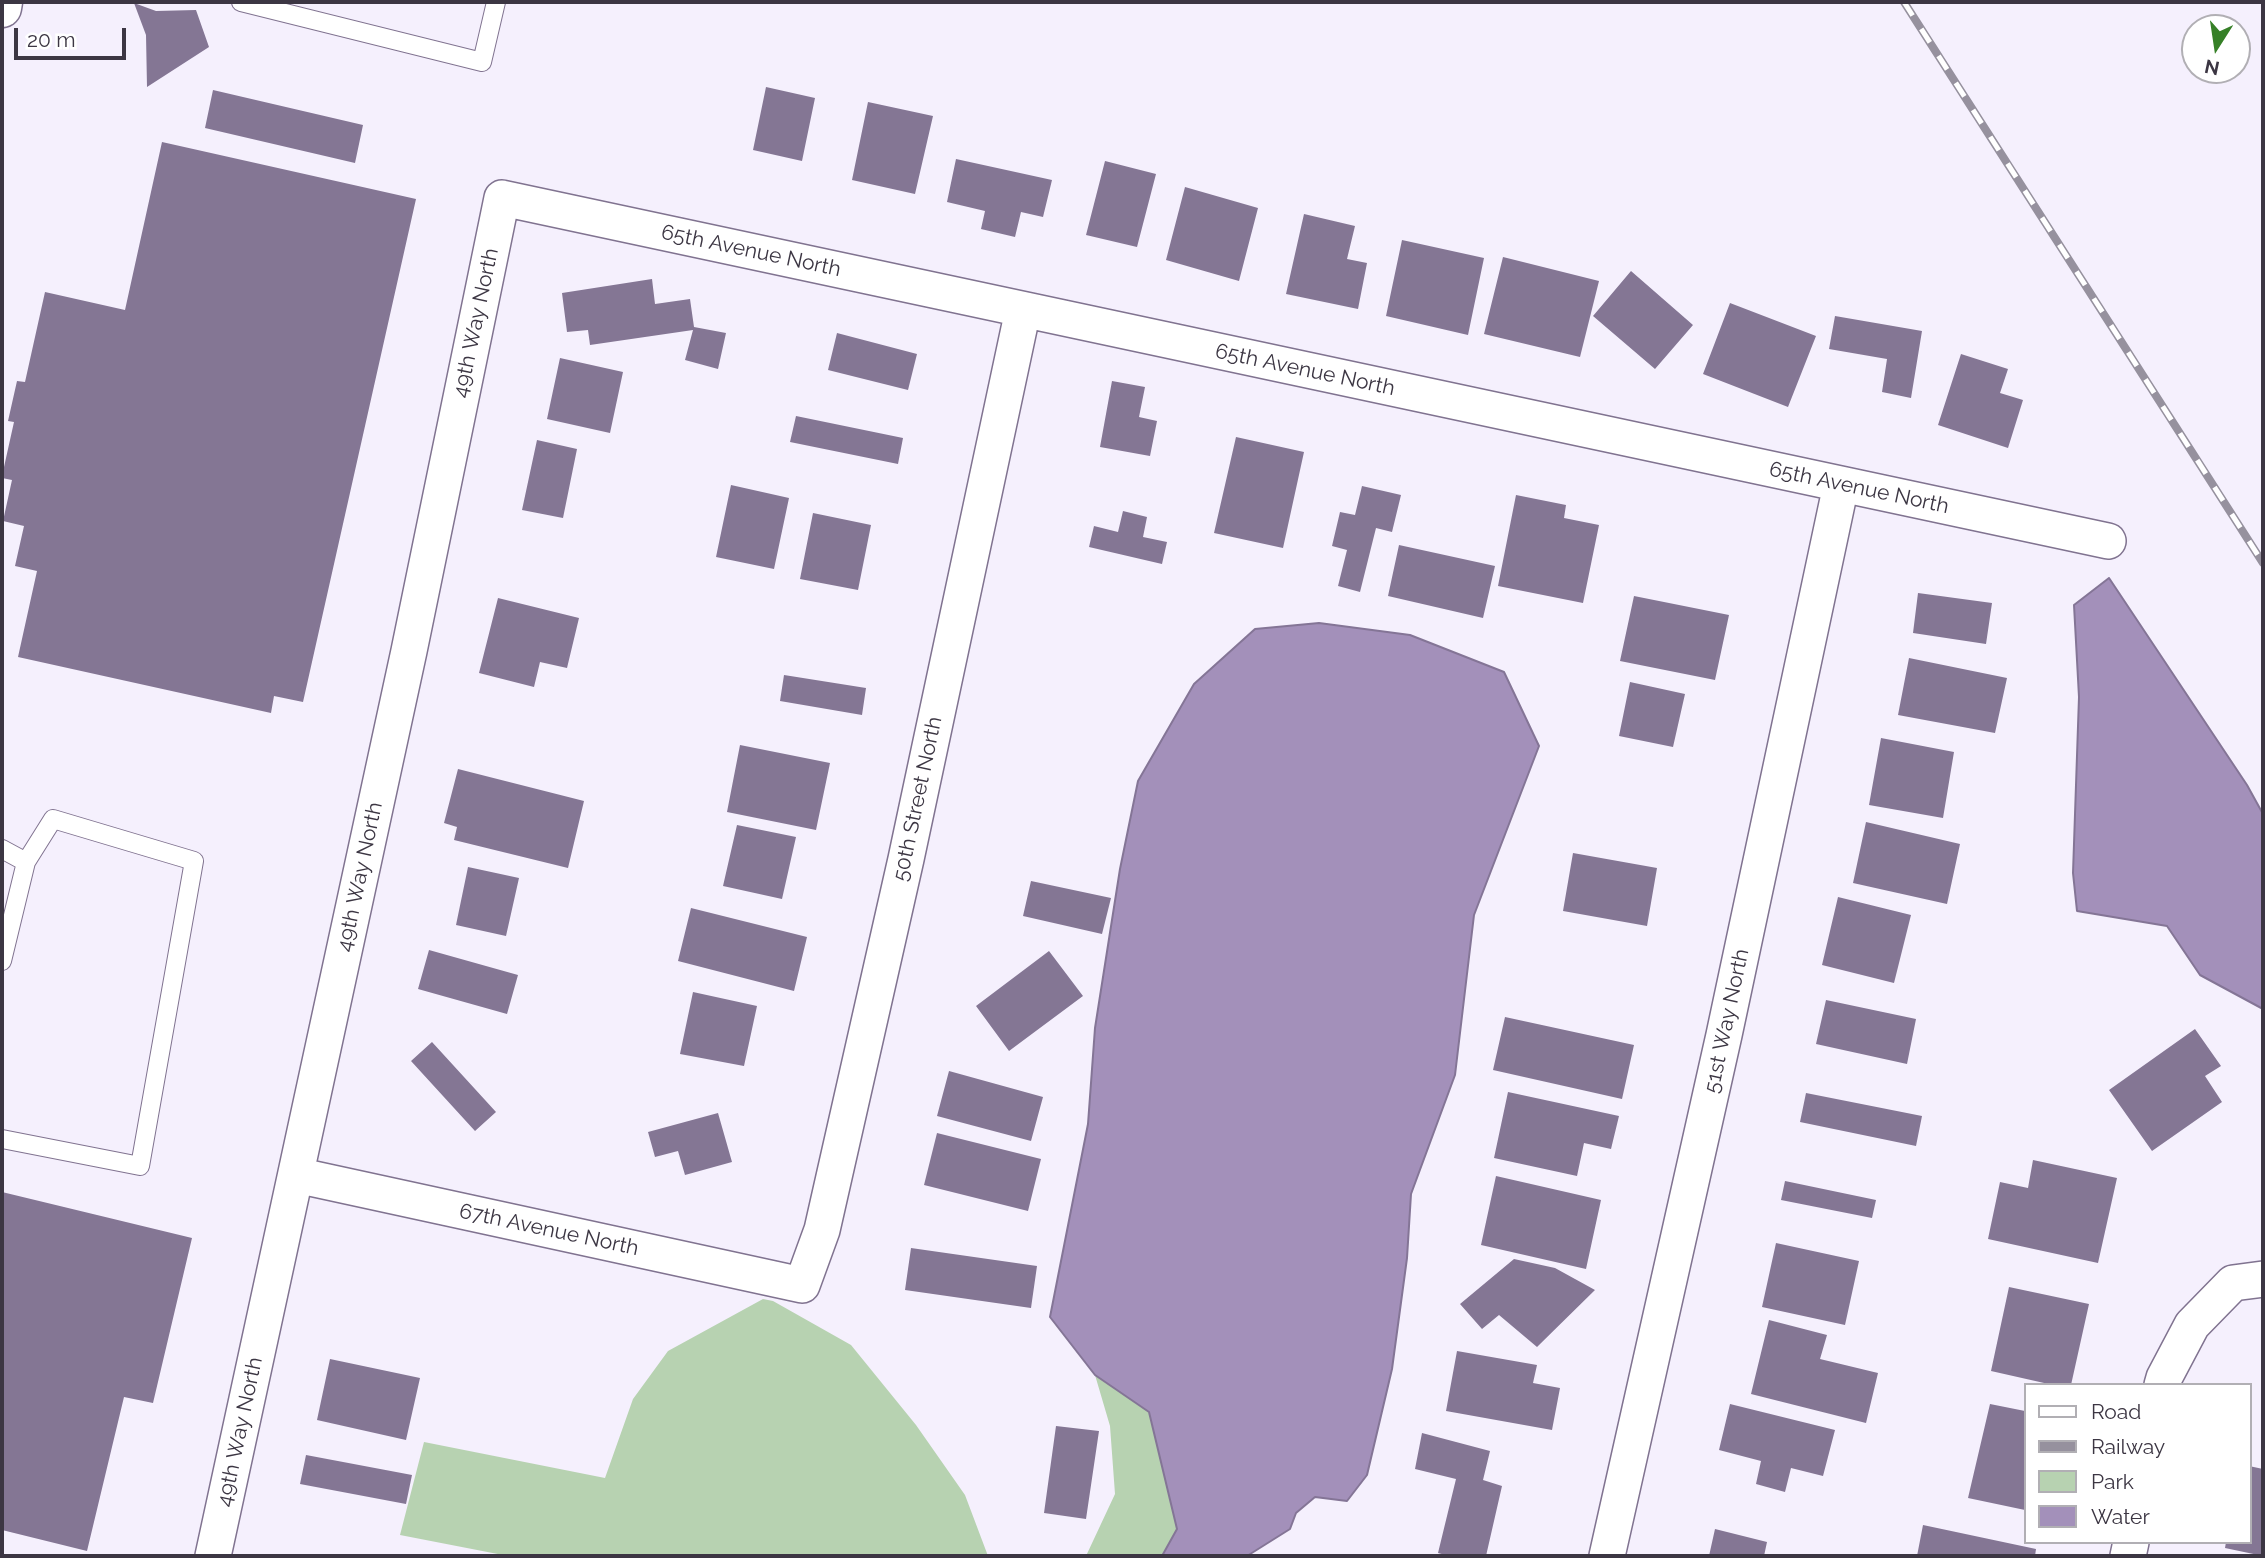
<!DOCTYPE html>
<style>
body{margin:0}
#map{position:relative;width:2265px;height:1558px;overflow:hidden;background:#f5f0fd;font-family:Raleway,sans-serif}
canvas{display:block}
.frame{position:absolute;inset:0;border:4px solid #3c3643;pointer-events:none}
.legend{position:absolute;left:2024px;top:1383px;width:228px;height:161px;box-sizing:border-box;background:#fff;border:2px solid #b1afb4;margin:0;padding:9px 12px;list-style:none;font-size:21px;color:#3c3643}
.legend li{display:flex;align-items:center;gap:14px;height:35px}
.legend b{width:35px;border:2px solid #b1afb4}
.north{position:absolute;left:2181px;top:14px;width:70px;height:70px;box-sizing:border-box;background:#fff;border:2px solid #b1afb4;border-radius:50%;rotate:192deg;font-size:19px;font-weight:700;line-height:28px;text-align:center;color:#3c3643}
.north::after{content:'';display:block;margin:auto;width:24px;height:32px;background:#368027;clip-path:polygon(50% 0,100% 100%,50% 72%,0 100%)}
.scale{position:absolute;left:14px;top:28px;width:112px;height:32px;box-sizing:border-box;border:4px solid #3c3643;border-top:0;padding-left:9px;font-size:21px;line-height:24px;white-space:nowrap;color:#3c3643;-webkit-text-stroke:5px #fff;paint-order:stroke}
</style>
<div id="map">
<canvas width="2265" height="1558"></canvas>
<div class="frame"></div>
<ul class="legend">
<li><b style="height:9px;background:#fff"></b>Road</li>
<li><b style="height:9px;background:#96919e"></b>Railway</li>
<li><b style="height:19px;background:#b7d2b1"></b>Park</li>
<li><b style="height:19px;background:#a390ba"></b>Water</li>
</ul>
<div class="north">N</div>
<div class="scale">20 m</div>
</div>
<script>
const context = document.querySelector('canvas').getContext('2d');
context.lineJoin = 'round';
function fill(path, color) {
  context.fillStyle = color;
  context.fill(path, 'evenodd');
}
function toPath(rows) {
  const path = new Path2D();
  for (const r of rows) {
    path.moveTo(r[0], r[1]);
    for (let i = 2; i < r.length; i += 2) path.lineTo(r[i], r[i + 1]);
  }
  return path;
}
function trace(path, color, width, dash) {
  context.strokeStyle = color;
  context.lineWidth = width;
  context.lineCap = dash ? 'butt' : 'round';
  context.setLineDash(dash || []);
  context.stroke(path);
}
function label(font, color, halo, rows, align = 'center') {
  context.font = font + ' Raleway,sans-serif';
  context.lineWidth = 7;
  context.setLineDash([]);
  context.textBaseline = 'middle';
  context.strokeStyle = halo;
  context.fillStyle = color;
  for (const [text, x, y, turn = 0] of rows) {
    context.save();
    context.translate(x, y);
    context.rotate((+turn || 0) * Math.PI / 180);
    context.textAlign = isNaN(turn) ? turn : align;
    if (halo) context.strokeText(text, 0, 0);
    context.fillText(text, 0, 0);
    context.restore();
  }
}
fill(toPath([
 [763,1299,773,1301,851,1345,916,1425,965,1495,988,1556,508,1556,400,1535,424,1442,605,1478,633,1399,668,1351],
 [1095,1375,1149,1412,1178,1529,1162,1556,1086,1556,1115,1494,1110,1426]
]), '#b7d2b1');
const water = toPath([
 [2109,578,2247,785,2263,814,2263,1009,2200,975,2167,926,2077,911,2073,873,2079,697,2074,605,2109,578],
 [1319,623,1410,635,1504,672,1539,746,1474,915,1455,1075,1411,1194,1407,1258,1392,1369,1367,1475,1347,1501,1315,1497,1296,1513,1290,1529,1247,1556,1162,1556,1177,1529,1149,1412,1095,1375,1050,1317,1088,1124,1095,1028,1120,869,1138,781,1194,684,1255,629,1319,623]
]);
fill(water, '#a390ba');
trace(water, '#847596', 2);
fill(toPath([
 [134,3,156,11,196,10,209,47,147,87,146,35],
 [766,87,815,98,802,161,753,150],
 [213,90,363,125,355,163,205,128],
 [868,102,933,116,915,194,852,180],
 [162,142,416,199,303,702,274,696,271,713,18,657,37,571,15,566,24,526,3,521,12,480,2,478,2,476,14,422,8,421,17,381,25,382,45,292,125,310],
 [956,159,1052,180,1043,217,1021,212,1015,237,981,229,985,211,947,202],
 [1105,161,1156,174,1137,247,1086,235],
 [1185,187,1258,208,1239,281,1166,260],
 [1304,214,1355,226,1347,259,1367,263,1358,309,1286,294],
 [1402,240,1484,258,1468,335,1386,316],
 [1503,257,1599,281,1580,357,1484,334],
 [1631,271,1693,325,1655,369,1593,316],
 [652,279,655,304,690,299,694,327,726,333,718,369,685,360,693,330,590,345,588,330,567,332,562,293],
 [1730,303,1816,336,1788,407,1703,374],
 [1835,316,1922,331,1911,398,1882,392,1887,359,1829,349],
 [837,333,917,354,908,390,828,370],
 [1961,354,2008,369,2000,393,2023,400,2008,448,1938,425],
 [560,358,623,372,610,433,547,419],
 [1112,381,1145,387,1139,417,1157,421,1150,456,1100,447],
 [796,416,903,438,898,464,790,442],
 [1236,437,1304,452,1283,548,1214,533],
 [537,440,577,449,563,518,522,510],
 [731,485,789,498,774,569,716,557],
 [1362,486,1401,495,1392,532,1376,528,1360,592,1338,586,1347,550,1332,546,1340,512,1355,515],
 [1516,495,1566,505,1564,518,1599,525,1583,603,1498,586],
 [1123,511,1147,517,1143,537,1167,542,1162,564,1089,547,1094,526,1118,532],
 [813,513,871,525,858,590,800,579],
 [1399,545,1495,566,1483,618,1388,596],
 [1918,593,1992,603,1986,644,1913,633],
 [1634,596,1729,615,1715,680,1620,661],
 [498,598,579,618,567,668,540,662,534,687,479,673],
 [1909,658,2007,678,1995,733,1898,715],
 [784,675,866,688,862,715,780,701],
 [1630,682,1685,694,1673,747,1619,736],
 [1881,738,1954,752,1943,818,1869,805],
 [740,745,830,763,816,830,727,812],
 [458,769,584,801,568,868,454,840,457,827,444,823],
 [1866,822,1960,844,1947,904,1853,883],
 [737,825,796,837,782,899,723,886],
 [1573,853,1657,868,1647,926,1563,911],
 [468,867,519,878,506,936,456,925],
 [1031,881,1111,898,1102,934,1023,916],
 [1838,897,1911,915,1894,983,1822,965],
 [691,908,807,937,794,991,678,961],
 [429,950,518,975,507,1014,418,989],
 [1049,951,1083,996,1009,1051,976,1006],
 [693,992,757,1006,744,1066,680,1054],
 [1826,1000,1916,1019,1907,1064,1816,1044],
 [1505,1017,1634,1045,1622,1099,1493,1070],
 [2195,1029,2221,1066,2205,1076,2222,1102,2152,1151,2109,1090],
 [432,1042,496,1112,475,1131,411,1061],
 [949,1071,1043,1097,1031,1141,937,1116],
 [1508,1092,1619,1116,1611,1149,1584,1143,1577,1176,1494,1158],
 [1806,1093,1922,1116,1916,1146,1800,1122],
 [718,1113,732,1162,685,1175,678,1151,655,1157,648,1132],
 [937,1133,1041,1159,1028,1211,924,1185],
 [2033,1160,2117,1178,2098,1263,1988,1239,2000,1182,2028,1188],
 [1496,1176,1601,1200,1586,1269,1481,1245],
 [1785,1181,1876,1200,1872,1218,1781,1200],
 [2,1192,192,1238,153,1403,124,1397,87,1551,2,1530],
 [1776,1243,1859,1261,1845,1325,1762,1307],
 [911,1248,1037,1266,1031,1308,905,1290],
 [1514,1259,1555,1268,1595,1290,1537,1347,1499,1315,1482,1329,1460,1304],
 [2009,1287,2089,1304,2071,1385,2053,1385,1991,1371],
 [1769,1320,1827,1335,1820,1359,1878,1373,1866,1423,1751,1394],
 [1457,1351,1537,1365,1533,1383,1560,1388,1552,1430,1446,1411],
 [330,1359,420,1378,406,1440,317,1420],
 [1730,1404,1835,1430,1823,1476,1791,1468,1785,1492,1756,1484,1761,1461,1719,1450],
 [1990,1404,2025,1411,2025,1510,1968,1498],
 [1056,1426,1099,1431,1086,1519,1044,1513],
 [1422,1433,1490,1451,1483,1480,1502,1486,1486,1556,1449,1556,1438,1553,1456,1479,1415,1469],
 [306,1455,412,1475,406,1504,300,1484],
 [2249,1466,2263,1469,2263,1556,2225,1548,2226,1542,2249,1542],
 [1923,1525,2036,1549,2035,1556,1917,1556],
 [1715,1529,1767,1542,1764,1556,1709,1556]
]), '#847694');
const service = toPath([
 [241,2,482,62,496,2],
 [2,849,26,862],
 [2,961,26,862,53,819,194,861,140,1166,2,1139]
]);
const minor = toPath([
 [296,1175,802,1285,822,1230,906,859,1023,310],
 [2162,1385,2164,1378,2192,1325,2233,1283,2263,1279],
 [213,1556,409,651,502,198,2108,541],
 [1607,1556,1724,1035,1841,485],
 [2128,1556,2131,1542]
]);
const secondary = toPath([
 [2,8,3,2]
]);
trace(service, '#807390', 20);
trace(minor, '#807390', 38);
trace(secondary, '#807390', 41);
trace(service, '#fff', 18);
trace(minor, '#fff', 35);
trace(secondary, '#fff', 38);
const rail = toPath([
 [1904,2,2263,563]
]);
trace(rail, '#96919e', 8);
trace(rail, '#fff', 5, [16]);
label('21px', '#3c3643', '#fff', [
 ["65th Avenue North",751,251,12],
 ["49th Way North",476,323,-78],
 ["65th Avenue North",1305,370,12],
 ["65th Avenue North",1859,488,12],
 ["50th Street North",918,799,-78],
 ["49th Way North",360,877,-78],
 ["51st Way North",1727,1021,-78],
 ["67th Avenue North",549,1230,12],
 ["49th Way North",240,1432,-78]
]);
</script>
